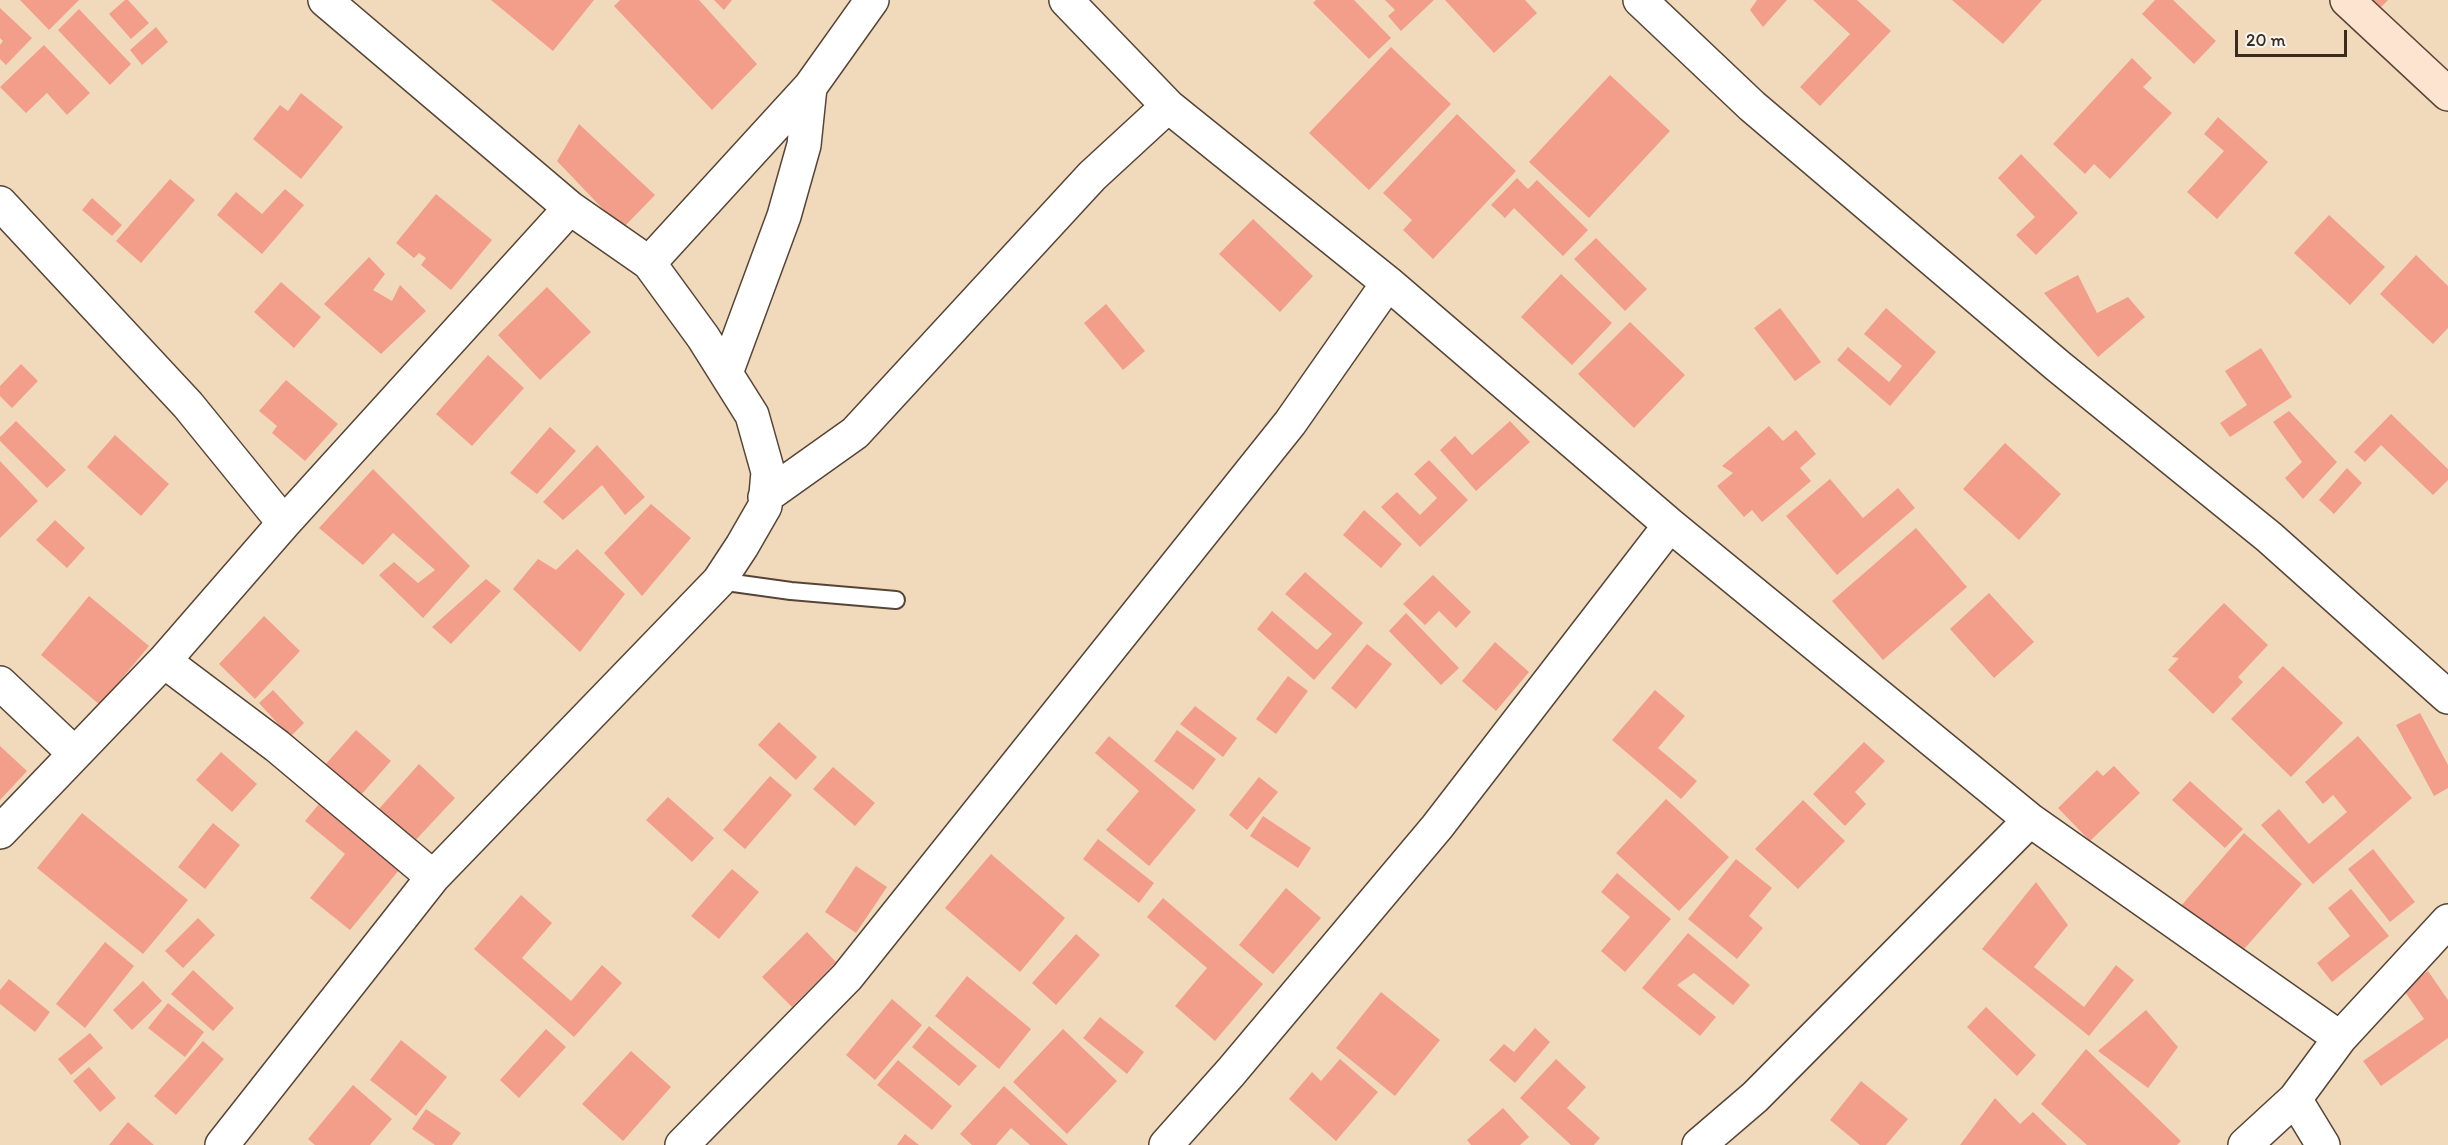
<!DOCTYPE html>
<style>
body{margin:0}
#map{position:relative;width:2448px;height:1145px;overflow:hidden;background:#f1dabb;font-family:Itim,sans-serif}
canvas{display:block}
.scale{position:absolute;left:2235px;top:30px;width:112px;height:27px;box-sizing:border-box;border:3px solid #3b2a1e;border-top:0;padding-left:8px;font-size:18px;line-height:21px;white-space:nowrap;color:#3b2a1e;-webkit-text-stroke:4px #f6f6f2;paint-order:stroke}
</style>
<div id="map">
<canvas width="2448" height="1145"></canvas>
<div class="scale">20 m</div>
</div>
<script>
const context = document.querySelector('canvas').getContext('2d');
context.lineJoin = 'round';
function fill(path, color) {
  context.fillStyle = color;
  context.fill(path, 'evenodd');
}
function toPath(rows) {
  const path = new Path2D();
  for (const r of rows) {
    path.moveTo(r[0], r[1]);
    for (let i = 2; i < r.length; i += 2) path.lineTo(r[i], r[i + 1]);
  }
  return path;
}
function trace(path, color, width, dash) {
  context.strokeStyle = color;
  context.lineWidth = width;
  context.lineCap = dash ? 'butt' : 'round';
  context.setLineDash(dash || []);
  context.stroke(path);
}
fill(toPath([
 [20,0,79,0,49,30],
 [125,0,128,0,149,23,131,39,109,14],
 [491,0,594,0,553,51],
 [620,0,699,0,757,64,712,110,614,6],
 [714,0,732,0,724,10],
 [1316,0,1354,0,1391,38,1369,59,1313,3],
 [1385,0,1434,0,1401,31,1388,16,1395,10],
 [1445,0,1525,0,1537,13,1494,53],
 [1757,0,1787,0,1763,27,1750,10],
 [1813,0,1857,0,1891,31,1820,106,1800,87,1850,34],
 [1952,0,2042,0,2003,44],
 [2155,0,2173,0,2216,41,2194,64,2142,14],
 [2366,0,2388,0,2377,11],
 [0,8,32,38,6,65,0,59,0,45,3,41,0,38],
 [79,9,131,64,110,85,58,30],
 [156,27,168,42,142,65,130,50],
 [44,45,90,93,67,115,47,93,26,113,0,87],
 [1391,47,1451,104,1369,190,1309,133],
 [2132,58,2152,78,2143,87,2172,113,2110,179,2094,164,2085,174,2053,144],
 [1610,75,1670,131,1589,218,1529,162],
 [301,93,343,127,301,179,253,139,280,105,288,111],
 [1457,114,1516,171,1433,259,1403,230,1412,220,1383,193],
 [2218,117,2268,162,2217,219,2187,192,2224,151,2204,134],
 [579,124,655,195,622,229,557,161],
 [2021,154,2078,213,2036,255,2016,235,2035,217,1998,178],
 [1517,178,1528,189,1537,180,1588,230,1563,256,1514,208,1505,218,1491,205],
 [170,179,195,200,141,263,116,241],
 [285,189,304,205,262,254,217,215,236,192,262,214],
 [436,194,492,240,451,290,421,265,426,258,419,253,414,258,396,243],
 [92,198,122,225,112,236,82,210],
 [2329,215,2385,267,2350,305,2294,253],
 [1253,219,1313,276,1280,312,1219,254],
 [1596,238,1647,289,1625,311,1574,259],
 [2416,255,2448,286,2448,328,2433,344,2380,294],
 [369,257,385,274,373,290,392,301,400,285,426,311,381,354,324,304],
 [1561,274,1612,323,1572,365,1521,317],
 [2078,275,2097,313,2128,297,2145,317,2098,357,2044,293],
 [281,282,321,317,294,348,254,312],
 [547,287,591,332,540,380,498,335],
 [1106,304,1145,351,1123,370,1084,323],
 [1780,308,1821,362,1795,381,1754,328],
 [1886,308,1936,352,1890,406,1837,360,1848,347,1889,382,1902,366,1864,334],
 [1630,322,1685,375,1634,428,1578,374],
 [2261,348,2292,397,2230,437,2220,423,2247,405,2225,371],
 [488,355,524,388,472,446,436,414],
 [21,364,38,381,12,408,0,396,0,386],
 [286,380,338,424,305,461,272,433,277,426,259,411],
 [2289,411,2337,462,2303,499,2285,478,2302,462,2273,422],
 [2391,414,2448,469,2448,480,2433,495,2381,445,2365,462,2354,452],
 [16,421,66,470,47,488,0,441,0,437],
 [1510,421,1530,442,1476,491,1440,450,1455,436,1472,455],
 [1769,426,1783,441,1796,430,1816,454,1800,468,1811,481,1762,522,1752,510,1744,517,1717,486,1733,473,1722,466],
 [550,427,576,451,537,494,510,473],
 [115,435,169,484,141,516,87,467],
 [2005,443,2061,494,2019,540,1963,489],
 [597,445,645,497,625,515,602,485,563,520,543,502],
 [1429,460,1468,500,1420,547,1381,507,1397,492,1420,515,1437,498,1414,474],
 [0,461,38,501,0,538],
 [2347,468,2362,483,2334,514,2319,500],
 [373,469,470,566,423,618,379,575,394,562,418,583,435,570,393,533,363,565,319,528],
 [1830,479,1863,518,1898,488,1915,508,1837,575,1786,516],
 [651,504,691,538,642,596,604,553],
 [1364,510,1402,544,1381,568,1343,535],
 [55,520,85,548,67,568,36,540],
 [1916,528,1967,587,1883,660,1832,601],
 [577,549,625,594,580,652,513,589,538,559,556,570],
 [1305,572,1363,623,1314,680,1257,629,1272,611,1317,650,1332,634,1285,594],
 [1433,575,1471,612,1456,628,1439,611,1425,625,1403,604],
 [486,579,501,591,451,644,432,627],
 [1989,593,2034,642,1994,678,1950,629],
 [89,596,149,646,100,705,41,655],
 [2224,603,2268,645,2238,677,2243,682,2213,714,2168,670,2179,658,2172,657],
 [1406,613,1459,668,1441,685,1389,631],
 [264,616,300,651,255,699,219,664],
 [1495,642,1529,672,1496,711,1462,681],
 [1367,644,1392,664,1356,709,1331,688],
 [2283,666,2343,723,2291,777,2231,719],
 [1288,676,1308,691,1276,734,1256,719],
 [273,690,304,723,290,737,259,703],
 [1655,690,1685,716,1658,748,1697,781,1681,799,1612,740],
 [1195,706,1237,738,1223,757,1180,724],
 [2420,713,2448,765,2448,788,2434,796,2396,725],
 [779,722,817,757,796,780,758,745],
 [356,730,391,761,360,796,325,765],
 [1177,730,1216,759,1193,790,1154,761],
 [1109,736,1196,810,1149,866,1106,830,1139,791,1095,753],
 [2358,736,2412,798,2313,884,2261,825,2279,809,2309,844,2347,812,2333,795,2323,804,2305,782],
 [1864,742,1885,761,1855,792,1866,804,1845,826,1813,794],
 [0,746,27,771,0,800],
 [221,752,257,784,232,812,196,780],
 [419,764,455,798,412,844,377,811],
 [2114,766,2140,793,2090,841,2058,808,2097,770,2103,776],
 [833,767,875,803,855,826,813,789],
 [770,776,792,795,745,849,723,830],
 [1259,777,1278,792,1247,830,1229,815],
 [2190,781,2243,829,2225,848,2172,800],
 [668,797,714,838,692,862,646,820],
 [1666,799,1729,857,1679,911,1616,853],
 [1803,800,1845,841,1798,889,1755,849],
 [319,804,399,870,350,930,310,898,345,854,305,821],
 [82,813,188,900,143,954,37,868],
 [1263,816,1311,848,1298,868,1250,836],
 [213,823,240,845,205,889,178,867],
 [2244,833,2302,884,2237,957,2180,907],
 [1098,839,1154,883,1139,903,1083,859],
 [2373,849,2415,902,2390,922,2348,869],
 [991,854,1065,918,1020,972,945,908],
 [1736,859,1772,888,1749,916,1763,928,1737,959,1688,919],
 [856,866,887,887,856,933,825,912],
 [732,869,759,892,719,939,691,916],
 [1617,873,1671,919,1625,972,1601,951,1630,917,1601,892],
 [2036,882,2068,925,2034,967,2084,1007,2116,965,2134,980,2089,1036,1982,949],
 [1286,888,1321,918,1273,974,1239,945],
 [2351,889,2389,936,2332,982,2317,963,2350,936,2328,908],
 [521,895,552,923,522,958,571,1001,602,965,622,983,574,1037,474,949],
 [1163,898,1263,984,1215,1041,1175,1006,1207,968,1147,917],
 [198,918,215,935,183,968,165,951],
 [807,932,836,962,792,1007,762,977],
 [1688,933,1750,985,1733,1005,1694,973,1677,985,1716,1017,1700,1036,1642,988],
 [1076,934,1100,955,1056,1005,1032,983],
 [105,942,134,966,85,1028,56,1004],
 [193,970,234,1008,213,1031,171,994],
 [2428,971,2448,1000,2448,1038,2381,1086,2363,1061,2424,1019,2403,989],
 [967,976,1031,1029,999,1069,935,1016],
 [9,979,50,1012,35,1032,0,1004,0,990],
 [143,981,162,1001,132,1030,113,1010],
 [1381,992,1440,1040,1395,1096,1336,1048],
 [892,999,922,1025,875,1080,846,1055],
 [168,1003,204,1032,185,1057,148,1028],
 [1986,1007,2036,1055,2017,1076,1967,1027],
 [2146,1010,2178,1047,2148,1088,2098,1051],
 [1100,1017,1144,1052,1127,1074,1083,1038],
 [929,1026,977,1066,959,1086,912,1047],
 [1535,1028,1550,1042,1515,1083,1489,1060,1504,1044,1514,1052],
 [546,1029,566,1047,519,1098,500,1080],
 [1063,1029,1117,1081,1067,1134,1013,1082],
 [90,1033,103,1048,71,1075,58,1059],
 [401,1040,447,1077,416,1116,370,1080],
 [203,1041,224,1059,176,1115,154,1096],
 [2086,1049,2181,1141,2177,1145,2087,1145,2041,1104],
 [631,1051,671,1087,623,1141,582,1104],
 [1340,1059,1378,1092,1336,1141,1289,1099,1312,1072,1321,1081],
 [1556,1059,1586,1087,1567,1108,1600,1138,1594,1145,1571,1145,1520,1098],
 [898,1060,952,1106,932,1130,877,1085],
 [89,1067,116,1098,100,1112,73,1081],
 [1861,1081,1908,1119,1886,1145,1860,1145,1830,1120],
 [353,1085,392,1119,370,1145,315,1145,308,1139],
 [1004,1086,1068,1145,1030,1145,1011,1128,996,1145,972,1145,960,1134],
 [1995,1098,2020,1124,2033,1112,2067,1145,1960,1145],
 [1503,1108,1529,1137,1520,1145,1471,1145,1467,1140],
 [426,1109,461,1133,452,1145,435,1145,412,1129],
 [128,1122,154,1145,109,1145],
 [905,1134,919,1145,897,1145]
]), '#f29e8a');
const lane = toPath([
 [719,581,791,591,896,600]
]);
const street = toPath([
 [1066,0,1168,106,1388,283,1670,525,2030,820,2340,1038],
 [1640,0,1752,106,2058,366,2269,537,2448,697],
 [0,203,188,405,284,523],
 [649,263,810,87,872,0],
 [726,373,784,216,804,145,810,87],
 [765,497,855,433,1092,176,1168,106],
 [164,661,277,746,433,877],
 [0,683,74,753],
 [0,832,164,661,284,523,570,208],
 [2295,1099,2323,1145],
 [222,1145,433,877,719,581,742,546,765,506,768,472,752,415,703,337,649,263,570,208,325,0],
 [682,1145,847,977,1290,423,1388,283],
 [1166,1145,1231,1072,1437,827,1670,525],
 [1699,1145,1755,1097,2030,820],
 [2245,1145,2295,1099,2340,1038,2448,921]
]);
const secondary = toPath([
 [2347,0,2448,94]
]);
trace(lane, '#564436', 20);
trace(street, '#564436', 36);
trace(secondary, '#564436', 36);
trace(lane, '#fff', 16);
trace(street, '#fff', 33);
trace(secondary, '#fde4d1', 33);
</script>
